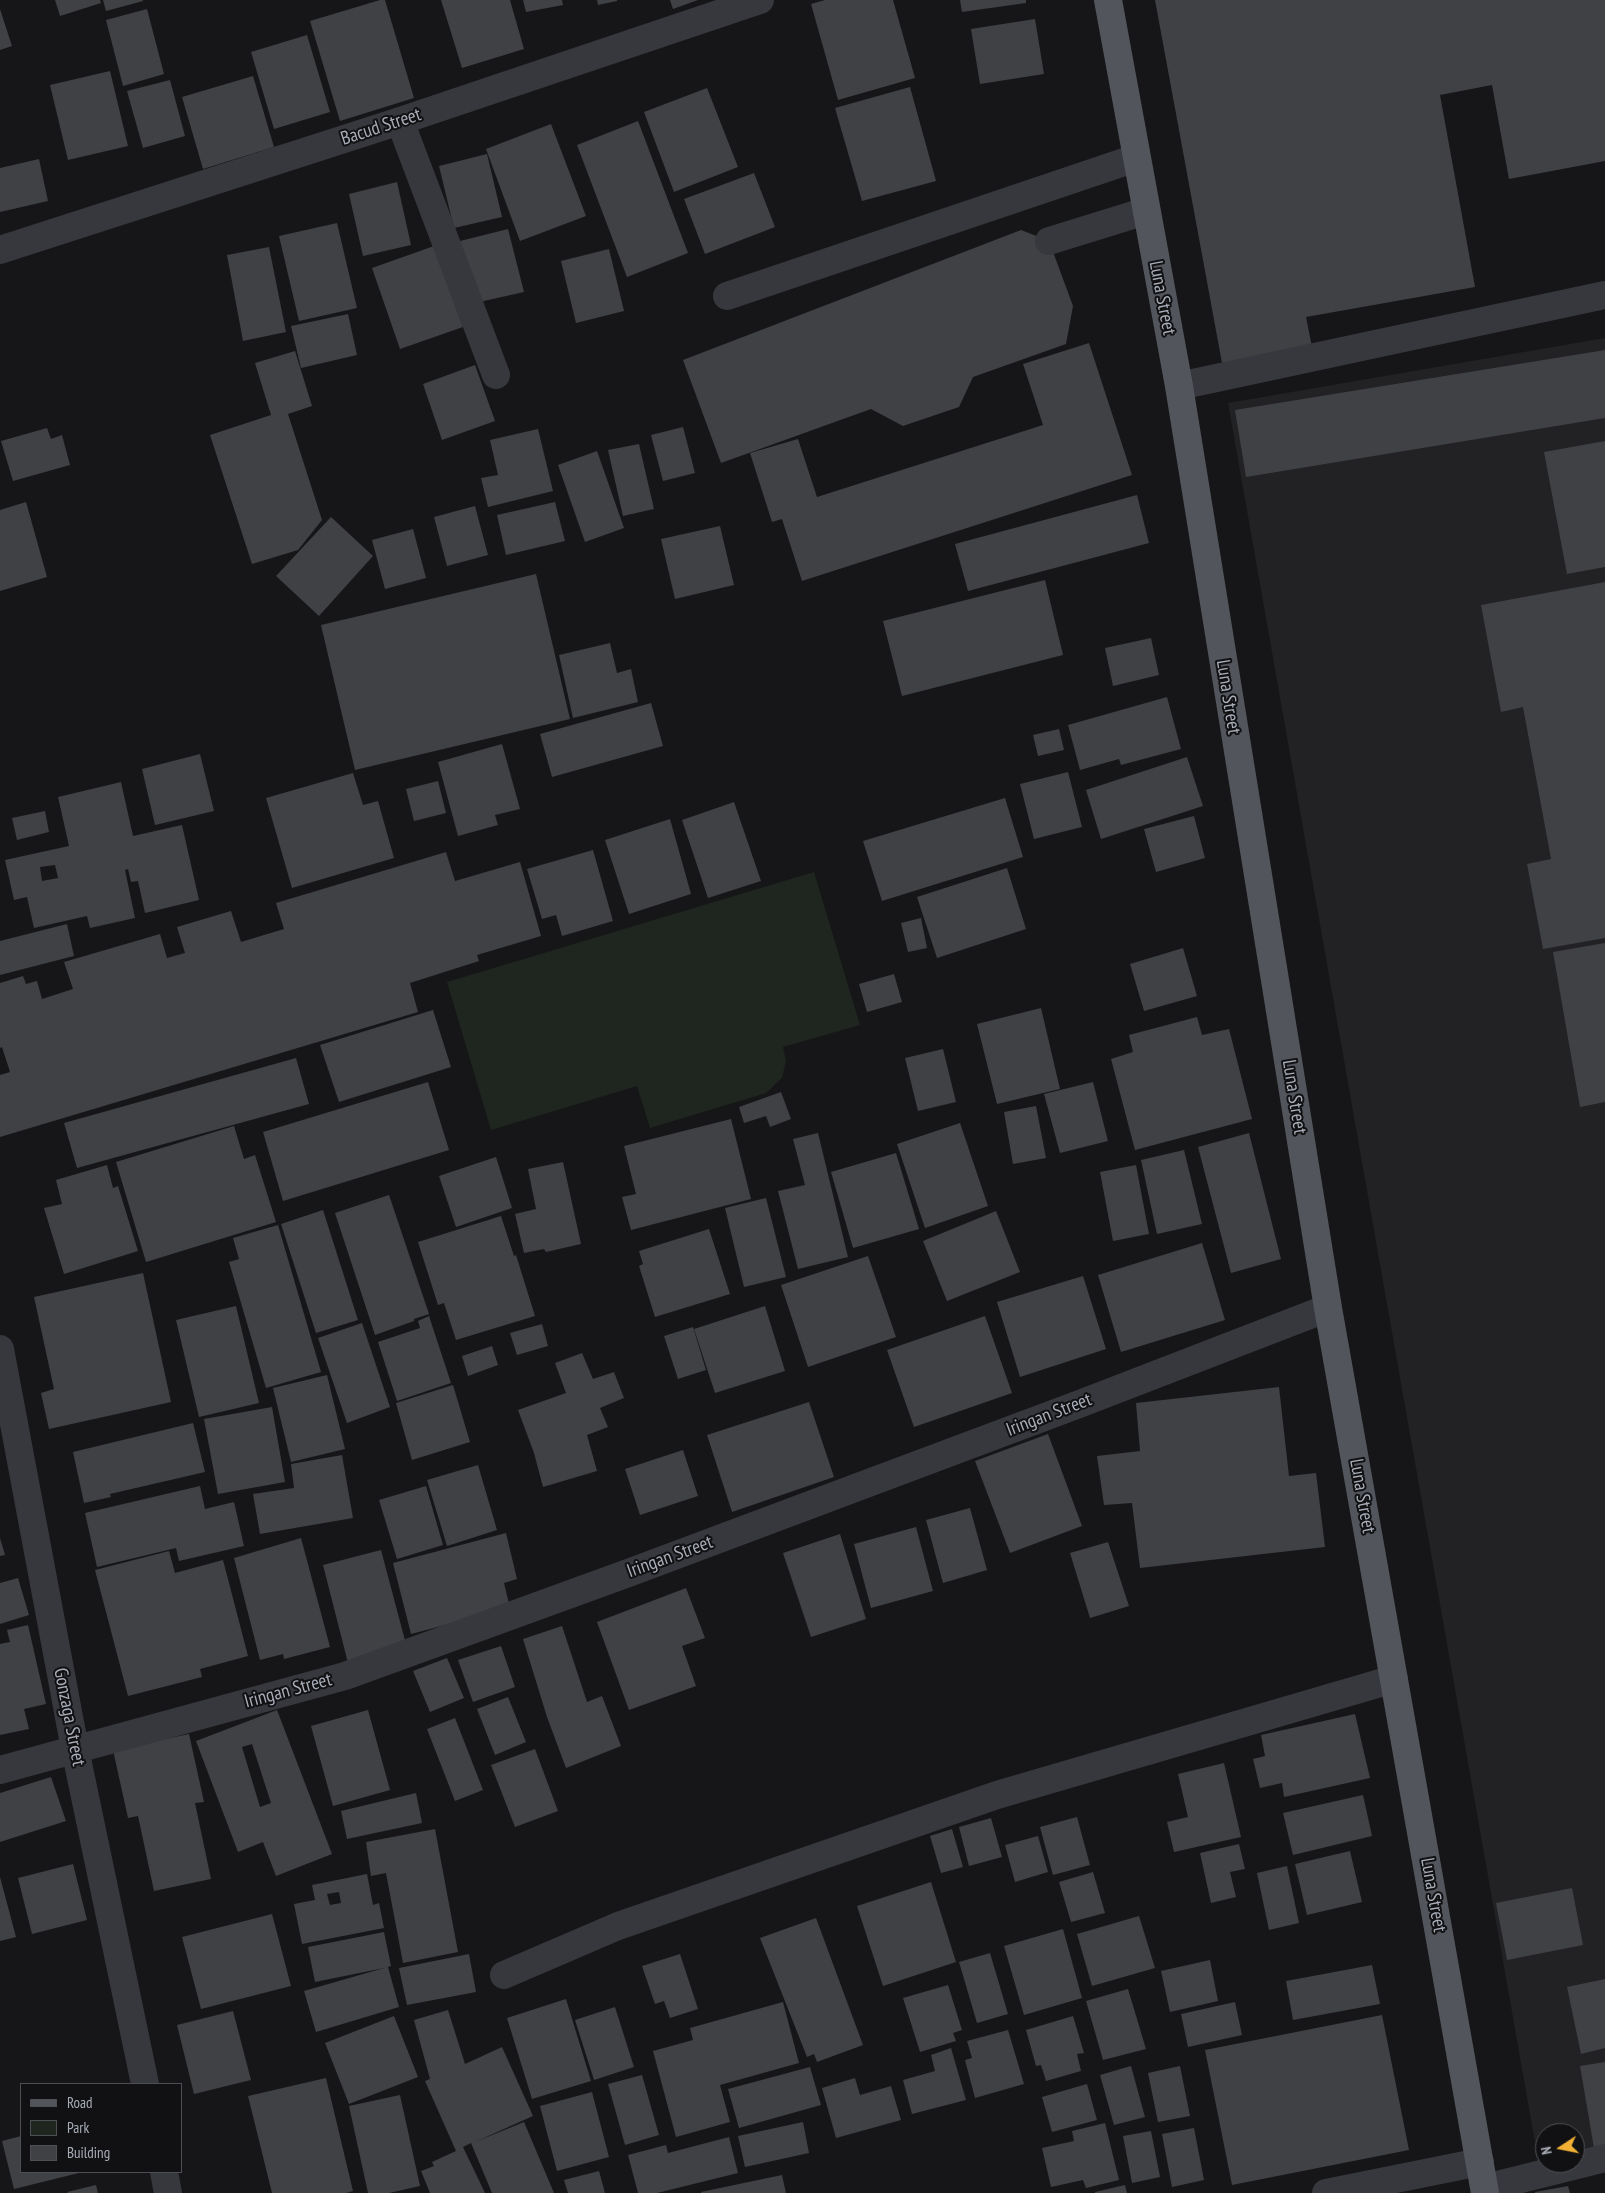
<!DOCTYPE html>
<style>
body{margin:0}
#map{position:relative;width:1605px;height:2193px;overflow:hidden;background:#161618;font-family:"PT Sans Narrow",sans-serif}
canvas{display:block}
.legend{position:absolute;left:20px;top:2083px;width:162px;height:90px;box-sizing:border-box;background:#111113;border:1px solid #4d4f55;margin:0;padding:6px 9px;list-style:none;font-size:15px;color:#a8adb8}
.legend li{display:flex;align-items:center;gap:10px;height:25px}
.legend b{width:25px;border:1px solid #4d4f55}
.north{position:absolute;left:1535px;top:2123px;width:50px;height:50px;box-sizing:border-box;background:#111113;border:1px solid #4d4f55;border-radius:50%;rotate:259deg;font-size:14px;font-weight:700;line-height:20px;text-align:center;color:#a8adb8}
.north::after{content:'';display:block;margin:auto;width:18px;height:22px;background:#f2b134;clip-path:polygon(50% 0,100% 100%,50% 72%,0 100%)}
</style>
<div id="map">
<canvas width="1605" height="2193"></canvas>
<ul class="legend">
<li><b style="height:6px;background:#53555c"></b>Road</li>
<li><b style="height:14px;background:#1e261f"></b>Park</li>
<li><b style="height:14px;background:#404145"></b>Building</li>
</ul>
<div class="north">N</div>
</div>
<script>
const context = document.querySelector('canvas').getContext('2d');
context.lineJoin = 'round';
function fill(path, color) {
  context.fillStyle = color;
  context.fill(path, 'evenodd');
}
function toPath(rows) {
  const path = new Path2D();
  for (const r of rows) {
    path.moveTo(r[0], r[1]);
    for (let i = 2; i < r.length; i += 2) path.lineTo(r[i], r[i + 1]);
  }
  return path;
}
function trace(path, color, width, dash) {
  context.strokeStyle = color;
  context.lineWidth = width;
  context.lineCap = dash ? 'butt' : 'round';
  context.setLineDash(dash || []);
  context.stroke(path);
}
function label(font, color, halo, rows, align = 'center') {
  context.font = font + ' "PT Sans Narrow",sans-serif';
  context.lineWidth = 4;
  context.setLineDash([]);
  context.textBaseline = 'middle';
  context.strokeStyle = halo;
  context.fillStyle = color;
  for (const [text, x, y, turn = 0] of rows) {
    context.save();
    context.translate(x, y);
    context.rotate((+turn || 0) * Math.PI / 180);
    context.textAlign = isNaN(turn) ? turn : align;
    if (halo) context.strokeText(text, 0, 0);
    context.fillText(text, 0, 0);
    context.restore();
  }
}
fill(toPath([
 [1605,338,1605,2149,1575,2156,1575,2133,1545,2133,1545,2163,1539,2165,1228,403]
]), '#222225');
fill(toPath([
 [814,872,860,1025,783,1047,786,1061,782,1078,766,1093,650,1128,637,1086,491,1130,447,982]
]), '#1e261f');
fill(toPath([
 [55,0,100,0,101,3,60,16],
 [103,0,143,0,143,1,106,11],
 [380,0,385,0,414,98,340,121,310,21],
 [441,0,510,0,524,49,462,68],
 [523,0,562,0,563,5,526,12],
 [597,0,617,0,617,1,598,5],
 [670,0,698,0,673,9],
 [825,0,893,0,915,78,838,100,811,4],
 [960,0,1026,0,1026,3,962,12],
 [1155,0,1605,0,1605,161,1509,179,1492,85,1440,95,1475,287,1306,317,1312,347,1222,363],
 [0,9,12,46,0,50],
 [147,9,164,74,123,86,106,20],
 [1035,19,1044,74,980,84,971,29],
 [307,35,330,112,274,129,251,52],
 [110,71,128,146,68,160,50,85],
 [253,76,274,147,203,169,182,97],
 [170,80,185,136,143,148,127,91],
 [910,87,936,181,862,201,835,108],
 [707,88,738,167,674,192,644,112],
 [638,121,688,253,627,277,577,145],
 [551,124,586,216,520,241,486,149],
 [487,154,502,217,454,228,439,166],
 [39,159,48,201,0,212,0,168],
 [754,173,775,227,705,254,684,199],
 [397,182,411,245,363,256,349,194],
 [337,223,357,308,299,321,279,236],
 [508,229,524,292,475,303,460,241],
 [1021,230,1049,241,1073,306,1066,344,973,377,959,407,903,426,871,409,721,463,683,360],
 [434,246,463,327,400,349,372,268],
 [269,247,286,332,243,341,227,255],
 [609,249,624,311,576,323,561,261],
 [348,314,357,355,301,368,291,326],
 [1089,343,1132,475,802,581,782,519,772,522,750,453,798,439,817,497,1043,425,1023,364],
 [1605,350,1605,418,1246,477,1235,410],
 [295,351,312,406,288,414,322,520,298,550,252,564,210,435,271,415,255,363],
 [475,365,495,421,442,440,423,384],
 [683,427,695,473,663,481,651,435],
 [47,428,51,439,62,435,70,465,13,481,1,441],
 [538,429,553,491,488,507,481,478,498,475,490,440],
 [1605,441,1605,567,1567,574,1544,452],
 [639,444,654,509,623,516,608,450],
 [597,451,624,528,585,542,558,465],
 [1137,495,1149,543,968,591,955,544],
 [26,502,47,577,0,591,0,510],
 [555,502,565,541,506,555,497,515],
 [475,506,488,555,447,566,434,517],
 [331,517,373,556,319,616,276,576],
 [720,526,734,585,675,599,661,539],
 [413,529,426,578,385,589,372,540],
 [536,574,570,719,355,770,321,625],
 [1045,580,1063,655,902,696,883,621],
 [1605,582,1605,938,1543,949,1527,864,1551,859,1523,707,1501,712,1481,605],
 [1151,638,1159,675,1113,686,1105,648],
 [610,643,617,673,631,669,638,702,573,718,559,655],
 [1167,697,1181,749,1121,765,1119,759,1080,770,1068,725],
 [651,703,663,746,552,777,540,734],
 [1059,729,1064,750,1038,756,1033,735],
 [502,744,520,809,495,815,498,825,458,836,438,762],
 [200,754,214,811,155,825,142,769],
 [1187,757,1203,806,1101,839,1086,790],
 [1068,772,1082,827,1034,839,1020,784],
 [353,773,363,805,378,801,394,858,292,888,266,798],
 [438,781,446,813,414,821,406,789],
 [121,782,133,836,182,825,199,900,145,913,138,881,131,882,128,869,125,870,135,918,90,928,87,916,34,928,27,897,14,900,5,860,69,846,58,797],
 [55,865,58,878,42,881,40,867],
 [1005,798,1023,857,882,901,863,841],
 [734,802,761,881,708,898,682,820],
 [45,811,49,832,17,840,12,818],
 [1194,816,1205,858,1156,872,1144,829],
 [670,819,691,894,629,914,605,840],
 [593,850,613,921,562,936,556,915,542,919,527,869],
 [446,852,455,881,520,862,541,936,477,955,479,961,410,983,418,1012,0,1137,0,1075,10,1072,2,1047,0,1048,0,983,23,976,26,984,37,981,42,999,73,989,64,962,160,934,167,958,185,953,177,927,231,911,241,942,284,929,276,903],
 [1007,868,1026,929,937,958,917,897],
 [921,918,927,948,908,952,901,923],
 [67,924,74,956,0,975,0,941],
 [1605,943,1605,1102,1580,1107,1553,952],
 [1183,948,1197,996,1144,1011,1130,964],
 [894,974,902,1002,867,1012,859,984],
 [1041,1008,1060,1089,997,1104,977,1024],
 [433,1010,451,1067,339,1102,320,1045],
 [1197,1017,1202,1035,1229,1029,1252,1119,1135,1150,1111,1059,1133,1052,1129,1035],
 [943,1049,956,1102,918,1111,905,1058],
 [296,1058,309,1104,77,1168,64,1123],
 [428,1082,449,1150,283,1201,263,1132],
 [1093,1082,1108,1141,1060,1153,1044,1094],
 [781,1092,791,1119,770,1127,766,1116,744,1123,739,1107],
 [1036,1106,1046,1158,1013,1164,1004,1112],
 [731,1119,751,1199,631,1230,622,1197,636,1194,624,1146],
 [960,1123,988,1206,925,1228,897,1144],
 [234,1126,244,1159,255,1155,276,1222,146,1262,116,1162],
 [818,1133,848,1257,798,1269,778,1191,805,1185,793,1139],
 [1249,1133,1281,1259,1231,1273,1198,1147],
 [1184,1150,1202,1224,1157,1234,1141,1160],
 [896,1153,919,1229,853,1248,831,1172],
 [496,1157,512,1208,456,1227,439,1176],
 [563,1162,581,1244,546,1252,544,1249,524,1253,515,1214,536,1209,528,1169],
 [107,1165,113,1188,118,1186,138,1251,64,1274,44,1208,62,1204,56,1180],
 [1136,1165,1149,1234,1113,1241,1100,1172],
 [389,1195,429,1314,414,1319,414,1321,375,1335,335,1213],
 [766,1198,786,1277,744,1287,725,1208],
 [323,1210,358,1320,316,1333,281,1224],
 [996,1211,1020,1272,947,1301,923,1241],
 [501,1216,514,1256,516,1255,535,1316,456,1340,444,1303,438,1305,418,1242],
 [278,1225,321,1372,266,1388,229,1262,239,1259,233,1238],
 [709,1229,730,1294,655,1317,639,1266,643,1264,639,1251],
 [1202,1243,1225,1320,1121,1352,1098,1275],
 [868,1256,896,1337,808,1367,781,1285],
 [143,1273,171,1402,49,1429,41,1393,54,1389,34,1297],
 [1083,1276,1106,1349,1020,1377,997,1302],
 [236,1306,259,1403,199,1417,176,1320],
 [765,1306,785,1371,715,1393,694,1329],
 [429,1316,451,1383,397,1401,378,1342,420,1328,418,1321],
 [985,1316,1012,1393,914,1427,887,1350],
 [362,1323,390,1407,347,1423,318,1338],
 [542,1324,548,1346,517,1355,510,1333],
 [693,1327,706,1370,678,1379,664,1336],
 [492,1346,498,1365,468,1376,462,1356],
 [582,1353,593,1379,614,1372,624,1398,600,1408,608,1427,587,1435,597,1471,543,1487,534,1453,518,1410,566,1393,555,1363],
 [327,1375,345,1449,291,1462,273,1388],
 [453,1385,470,1442,412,1460,396,1403],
 [1279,1387,1289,1476,1316,1473,1325,1547,1140,1568,1132,1503,1104,1505,1097,1456,1140,1451,1136,1403],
 [809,1402,834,1477,732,1512,707,1435],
 [272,1407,285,1482,218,1494,204,1419],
 [193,1423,205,1472,110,1494,111,1497,84,1503,73,1452],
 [1048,1434,1082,1526,1010,1553,975,1461],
 [683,1450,698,1496,640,1515,625,1469],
 [342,1455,353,1518,260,1534,253,1494,294,1488,291,1464],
 [478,1465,497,1530,447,1546,427,1480],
 [200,1486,205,1509,234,1502,244,1546,179,1561,176,1548,97,1567,85,1513],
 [426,1486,443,1545,397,1559,379,1500],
 [970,1508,987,1570,943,1583,926,1520],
 [916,1527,933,1591,871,1608,854,1544],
 [506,1533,517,1579,504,1583,510,1608,411,1634,393,1563],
 [840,1534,866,1619,811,1637,783,1553],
 [0,1538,5,1555,0,1556],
 [301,1538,330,1647,284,1659,283,1654,260,1660,234,1558],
 [1108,1542,1129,1606,1090,1618,1070,1553],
 [381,1550,407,1648,348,1663,323,1565],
 [169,1551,175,1573,223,1560,248,1656,200,1669,202,1677,128,1696,95,1570],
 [18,1578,29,1615,0,1624,0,1583],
 [686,1588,705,1638,682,1646,696,1686,629,1710,597,1622],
 [28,1625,46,1704,24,1709,29,1729,0,1735,0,1644,10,1642,7,1630],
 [562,1626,587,1702,602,1696,621,1746,566,1768,547,1717,523,1639],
 [501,1646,515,1687,473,1702,458,1660],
 [447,1658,464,1698,430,1712,413,1671],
 [508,1697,526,1742,495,1755,477,1709],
 [277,1710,332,1854,276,1876,263,1842,238,1852,196,1741],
 [252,1744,271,1803,260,1807,242,1747],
 [368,1710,390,1790,333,1806,311,1726],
 [1355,1714,1370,1778,1284,1797,1282,1783,1260,1788,1253,1759,1265,1756,1261,1735],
 [455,1718,483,1790,455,1801,427,1729],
 [189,1734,204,1802,195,1803,211,1879,154,1891,138,1816,128,1818,113,1750],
 [535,1749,558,1811,515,1827,491,1765],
 [1224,1763,1241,1837,1174,1852,1167,1822,1188,1817,1178,1774],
 [51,1777,66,1821,0,1842,0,1793],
 [416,1793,422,1823,347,1839,341,1811],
 [1363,1795,1372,1836,1293,1855,1283,1813],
 [1077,1817,1090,1865,1053,1875,1040,1827],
 [991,1818,1002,1857,969,1866,959,1827],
 [435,1829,458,1952,403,1963,386,1873,371,1876,366,1842],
 [952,1829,963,1867,941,1873,930,1836],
 [1038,1836,1048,1872,1015,1882,1005,1845],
 [1239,1844,1245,1869,1230,1872,1236,1897,1211,1903,1200,1853],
 [1350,1851,1362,1902,1307,1915,1295,1864],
 [73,1864,87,1920,32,1934,18,1878],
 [1287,1866,1299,1923,1269,1930,1257,1873],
 [1093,1872,1105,1913,1071,1922,1059,1882],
 [367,1874,373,1905,379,1903,384,1928,302,1944,294,1904,315,1900,312,1885],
 [339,1892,341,1903,330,1905,327,1894],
 [0,1877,16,1937,0,1941],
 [931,1882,956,1962,883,1986,857,1906],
 [1572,1888,1583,1945,1507,1960,1496,1903],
 [272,1914,291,1986,201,2009,182,1937],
 [1139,1916,1155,1968,1092,1986,1077,1934],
 [816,1918,863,2045,817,2062,814,2054,807,2057,760,1938],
 [1063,1929,1082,1998,1024,2015,1004,1946],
 [384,1932,391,1966,388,1967,399,2007,316,2032,304,1991,384,1968,315,1982,308,1947],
 [990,1953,1008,2014,977,2023,959,1962],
 [469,1954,476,1992,407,2005,399,1968],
 [680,1954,698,2009,670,2018,664,2001,655,2004,642,1966],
 [1210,1960,1218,2001,1170,2012,1161,1971],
 [1372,1965,1380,2004,1293,2020,1286,1981],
 [1605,1979,1605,2048,1581,2054,1567,1987],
 [948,1985,962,2030,953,2033,956,2041,920,2052,903,1998],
 [1128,1989,1146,2049,1103,2060,1086,2001],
 [566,1999,591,2081,532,2099,507,2018],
 [783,2002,799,2063,720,2085,730,2122,676,2137,653,2051,693,2040,690,2028],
 [1235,2002,1242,2035,1188,2047,1181,2014],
 [615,2007,634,2067,594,2080,575,2020],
 [448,2010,465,2064,502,2047,533,2116,475,2142,524,2122,554,2193,492,2193,471,2143,463,2147,485,2193,430,2193,421,2171,434,2166,432,2162,456,2151,425,2081,430,2079,414,2020],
 [233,2011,251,2080,194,2094,177,2025],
 [1382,2015,1409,2150,1232,2185,1205,2050],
 [394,2016,418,2077,349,2104,325,2043],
 [1073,2016,1084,2053,1077,2054,1081,2071,1046,2081,1041,2065,1036,2066,1026,2030],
 [1008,2030,1024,2084,975,2098,965,2060,972,2058,967,2041],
 [951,2048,966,2100,912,2114,903,2080,935,2071,931,2055],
 [1605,2062,1605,2146,1594,2148,1580,2066],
 [1131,2066,1145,2117,1114,2125,1100,2075],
 [1180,2066,1190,2116,1158,2122,1148,2073],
 [810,2067,821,2105,739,2128,728,2089],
 [642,2075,659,2135,625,2145,608,2084],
 [326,2078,353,2191,346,2193,272,2193,248,2096],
 [855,2078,860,2095,891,2086,901,2120,836,2138,822,2088],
 [1087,2084,1097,2120,1052,2132,1042,2097],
 [592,2092,609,2157,557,2171,540,2106],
 [400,2095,420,2186,389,2193,368,2193,349,2106],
 [803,2122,809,2153,745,2167,738,2136],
 [1105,2123,1119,2180,1086,2188,1083,2180,1051,2187,1042,2148,1074,2141,1072,2131],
 [1194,2128,1204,2180,1172,2187,1162,2134],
 [1151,2131,1160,2177,1132,2183,1123,2136],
 [21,2136,21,2172,83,2172,14,2189,2,2141],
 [729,2137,738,2173,657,2193,638,2193,628,2155,666,2145,668,2153],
 [599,2171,605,2193,568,2193,564,2180],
 [782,2175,786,2193,701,2193,701,2192],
 [96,2185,98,2193,68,2193,67,2192],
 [1125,2185,1127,2193,1095,2193,1095,2192],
 [1568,2186,1570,2193,1535,2193,1535,2192]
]), '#404145');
trace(toPath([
 [400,121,496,375],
 [1049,241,1146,211],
 [0,250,400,121,760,0],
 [727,296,1136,158],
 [1179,386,1605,295],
 [0,1349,75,1749,145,2084],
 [0,1770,345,1676,631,1572,1082,1403,1328,1308],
 [504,1975,618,1926,997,1795,1394,1679],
 [164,2172,168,2193],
 [1485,2188,1605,2158],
 [1326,2193,1480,2162]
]), '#37383d', 28);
trace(toPath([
 [1108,0,1179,386,1328,1308,1485,2193]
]), '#53555c', 28);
label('19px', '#a8adb8', '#111113', [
 ["Bacud Street",381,127,-18],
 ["Luna Street",1162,298,79],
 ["Luna Street",1228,697,81],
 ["Luna Street",1294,1097,81],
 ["Iringan Street",1049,1415,-21],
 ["Luna Street",1362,1496,80],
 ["Iringan Street",670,1557,-20],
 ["Iringan Street",288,1691,-15],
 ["Gonzaga Street",69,1717,79],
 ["Luna Street",1433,1895,80]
]);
</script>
